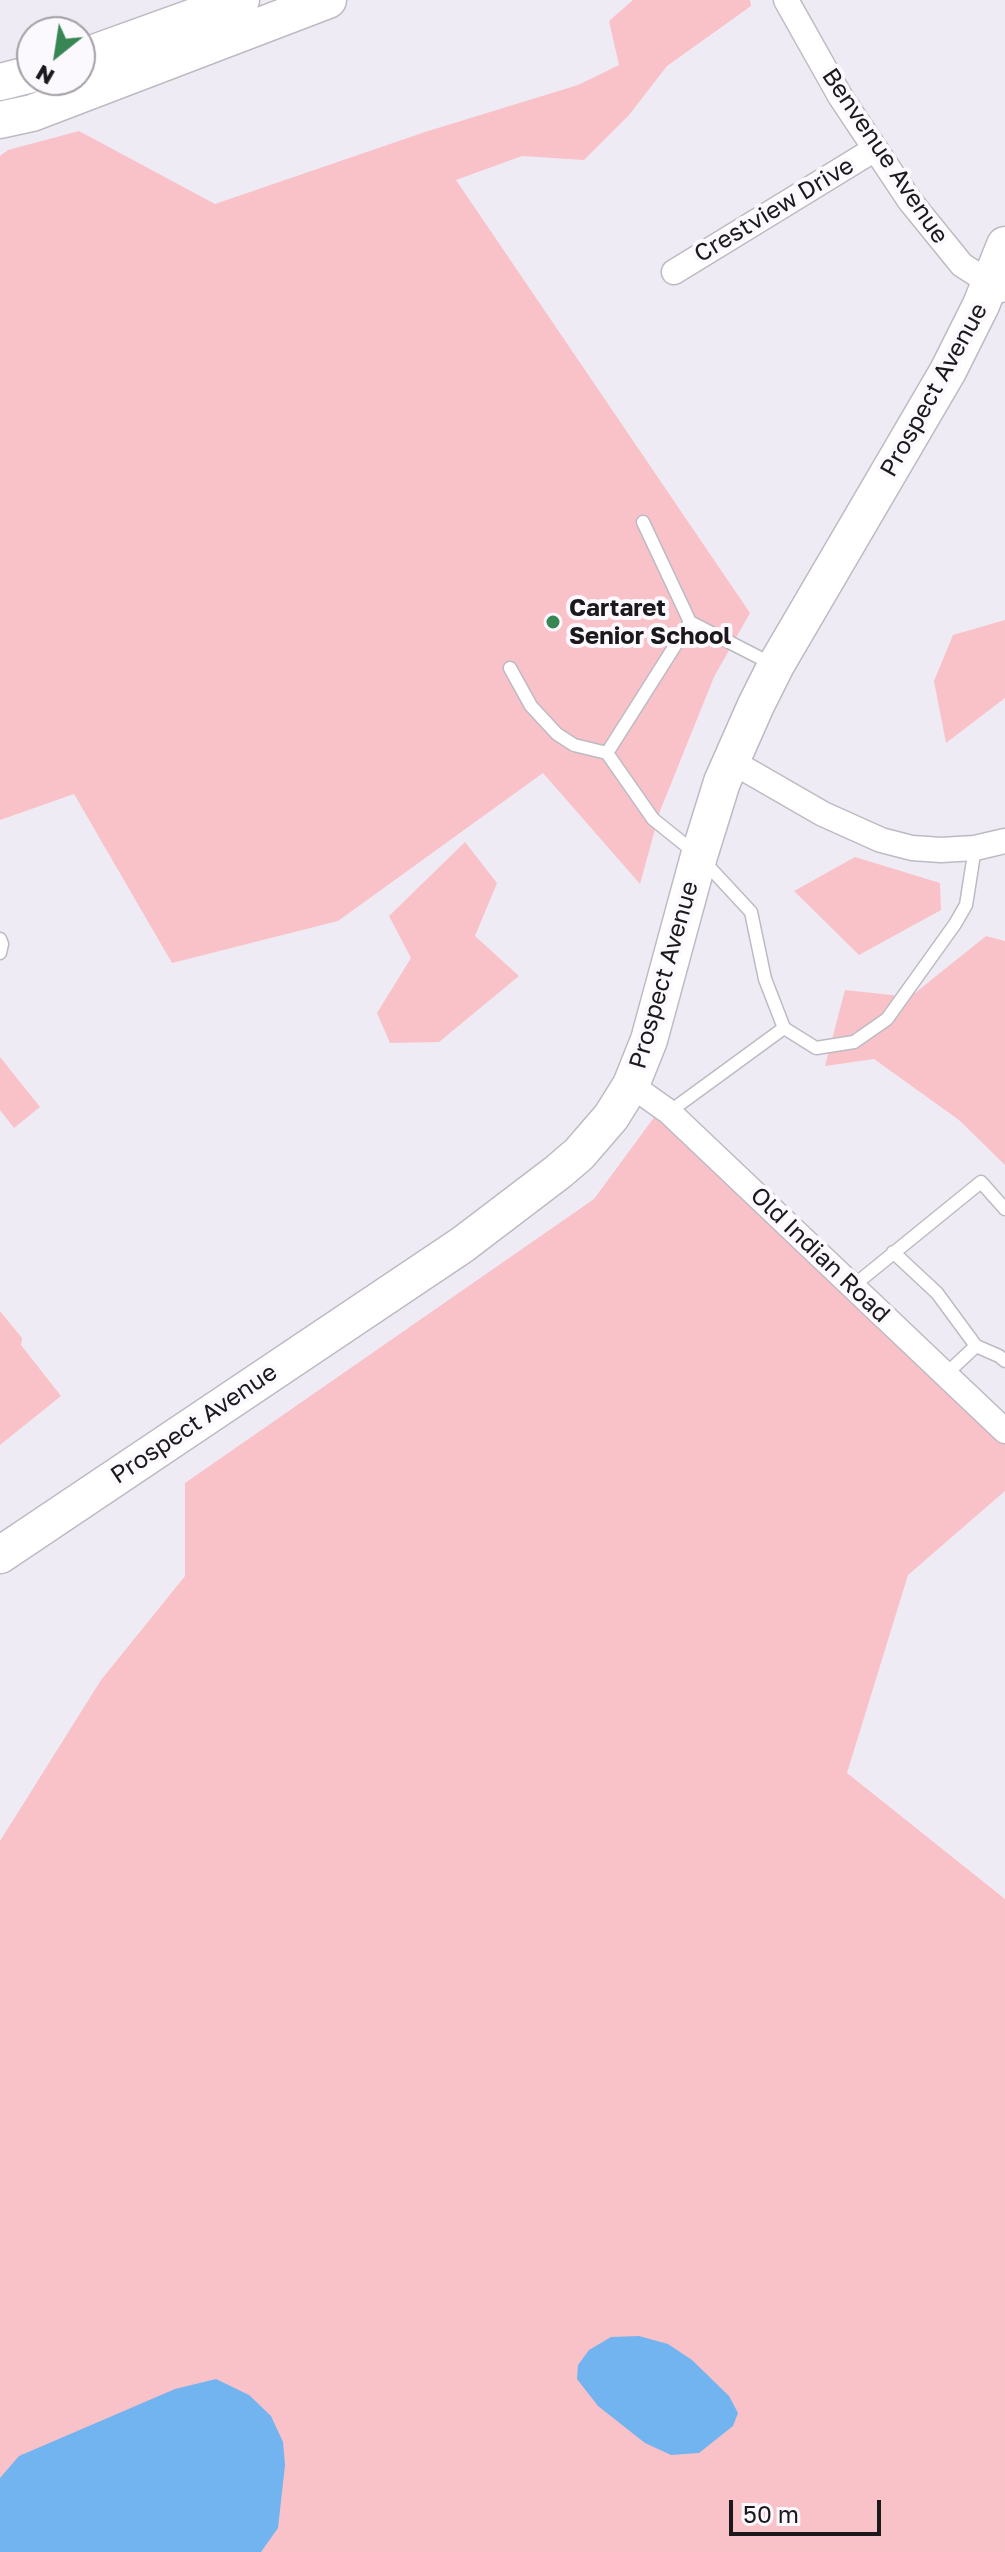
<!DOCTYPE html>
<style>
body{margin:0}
#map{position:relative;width:1005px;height:2552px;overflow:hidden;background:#efebf4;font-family:"Golos Text",sans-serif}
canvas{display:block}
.north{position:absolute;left:16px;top:16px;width:80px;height:80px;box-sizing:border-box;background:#fcf9fe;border:2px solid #a29fa4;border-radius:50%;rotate:210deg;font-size:22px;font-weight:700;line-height:32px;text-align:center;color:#1b191c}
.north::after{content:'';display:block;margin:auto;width:28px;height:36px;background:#398655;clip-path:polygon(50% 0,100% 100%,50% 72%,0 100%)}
.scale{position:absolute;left:729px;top:2500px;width:152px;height:36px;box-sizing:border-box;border:4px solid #1b191c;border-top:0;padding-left:10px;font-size:24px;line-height:28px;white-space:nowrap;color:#1b191c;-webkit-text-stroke:6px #fcf9fe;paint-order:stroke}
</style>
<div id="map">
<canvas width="1005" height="2552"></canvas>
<div class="north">N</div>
<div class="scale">50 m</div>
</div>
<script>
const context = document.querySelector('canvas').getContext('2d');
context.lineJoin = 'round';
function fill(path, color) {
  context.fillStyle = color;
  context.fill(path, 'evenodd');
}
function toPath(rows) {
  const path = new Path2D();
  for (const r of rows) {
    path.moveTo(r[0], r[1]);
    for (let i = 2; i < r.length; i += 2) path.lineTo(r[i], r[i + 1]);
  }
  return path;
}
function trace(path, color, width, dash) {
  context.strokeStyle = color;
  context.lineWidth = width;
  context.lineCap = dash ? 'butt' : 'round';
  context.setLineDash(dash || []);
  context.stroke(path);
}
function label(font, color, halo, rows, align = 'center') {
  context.font = font + ' "Golos Text",sans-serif';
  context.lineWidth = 8;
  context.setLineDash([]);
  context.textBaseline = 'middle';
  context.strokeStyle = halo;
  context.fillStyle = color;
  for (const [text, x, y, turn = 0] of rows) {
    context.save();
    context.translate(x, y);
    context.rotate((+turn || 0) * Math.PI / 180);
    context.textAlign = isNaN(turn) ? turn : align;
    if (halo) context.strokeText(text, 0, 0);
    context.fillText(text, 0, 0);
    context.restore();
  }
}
fill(toPath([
 [633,0,750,0,751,6,667,66,629,115,584,160,522,156,456,180,750,613,714,677,660,811,640,884,543,773,338,921,172,963,74,794,0,820,0,156,8,150,79,131,215,204,425,132,578,85,619,65,609,21],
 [1005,620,1005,698,946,743,934,681,953,635],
 [465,842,497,883,475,936,519,976,439,1042,390,1043,377,1013,411,958,389,916],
 [855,857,940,883,941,910,859,955,794,891],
 [986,936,1005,941,1005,1165,959,1120,874,1059,825,1066,845,990,910,997],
 [0,1057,40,1107,14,1128,0,1110],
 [658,1112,1005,1433,1005,1491,908,1575,847,1773,1005,1899,1005,2552,0,2552,0,1841,101,1680,185,1576,185,1483,594,1199],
 [0,1311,22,1338,21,1345,61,1396,0,1445]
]), '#f9c2c8');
fill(toPath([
 [639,2336,668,2344,692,2360,729,2396,738,2413,733,2426,699,2453,671,2455,645,2443,598,2406,577,2379,578,2365,589,2350,611,2337],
 [216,2379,249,2395,271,2416,283,2442,285,2465,278,2528,261,2552,0,2552,0,2478,19,2456,175,2389]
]), '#72b4ef');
const lane = toPath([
 [643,522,690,622,774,665],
 [510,668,531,706,557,734,574,745,607,753,653,819,699,856,751,912,765,979,784,1028,816,1048,854,1042,887,1019,955,924,966,905,975,848],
 [607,753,690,622],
 [0,939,2,944,0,953],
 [669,1112,784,1028],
 [893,1252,937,1293,976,1346,946,1374],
 [853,1286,981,1182,1005,1209],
 [976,1346,999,1356,1005,1361]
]);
const street = toPath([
 [786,0,840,96,910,201,962,265,1001,290],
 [674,272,875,149],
 [731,761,823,814,881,840,912,848,941,850,975,848,1005,841],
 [631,1085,669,1112,1005,1431]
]);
const primary = toPath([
 [80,58,241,0],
 [0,82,32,74],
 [0,120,32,113,328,0],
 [0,1555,462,1245,558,1172,579,1154,611,1117,631,1085,649,1040,699,856,722,782,756,705,776,665,948,371,981,305,1005,245]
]);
trace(lane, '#bebac3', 15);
trace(street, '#bebac3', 27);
trace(primary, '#bebac3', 39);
trace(lane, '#fff', 12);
trace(street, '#fff', 24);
trace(primary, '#fff', 36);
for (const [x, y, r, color] of [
 [553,622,8,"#398655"]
]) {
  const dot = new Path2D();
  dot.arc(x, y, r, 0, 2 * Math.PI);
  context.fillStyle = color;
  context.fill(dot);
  trace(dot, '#fcf9fe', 3);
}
label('24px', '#1b191c', '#fcf9fe', [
 ["Benvenue Avenue",885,156,56],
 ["Crestview Drive",774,210,-31],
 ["Prospect Avenue",934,390,-61],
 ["Prospect Avenue",664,975,-74],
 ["Old Indian Road",820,1255,44],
 ["Prospect Avenue",194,1424,-34]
]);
label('bold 24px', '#1b191c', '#fcf9fe', [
 ["Cartaret",569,608],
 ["Senior School",569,636]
], 'left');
</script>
